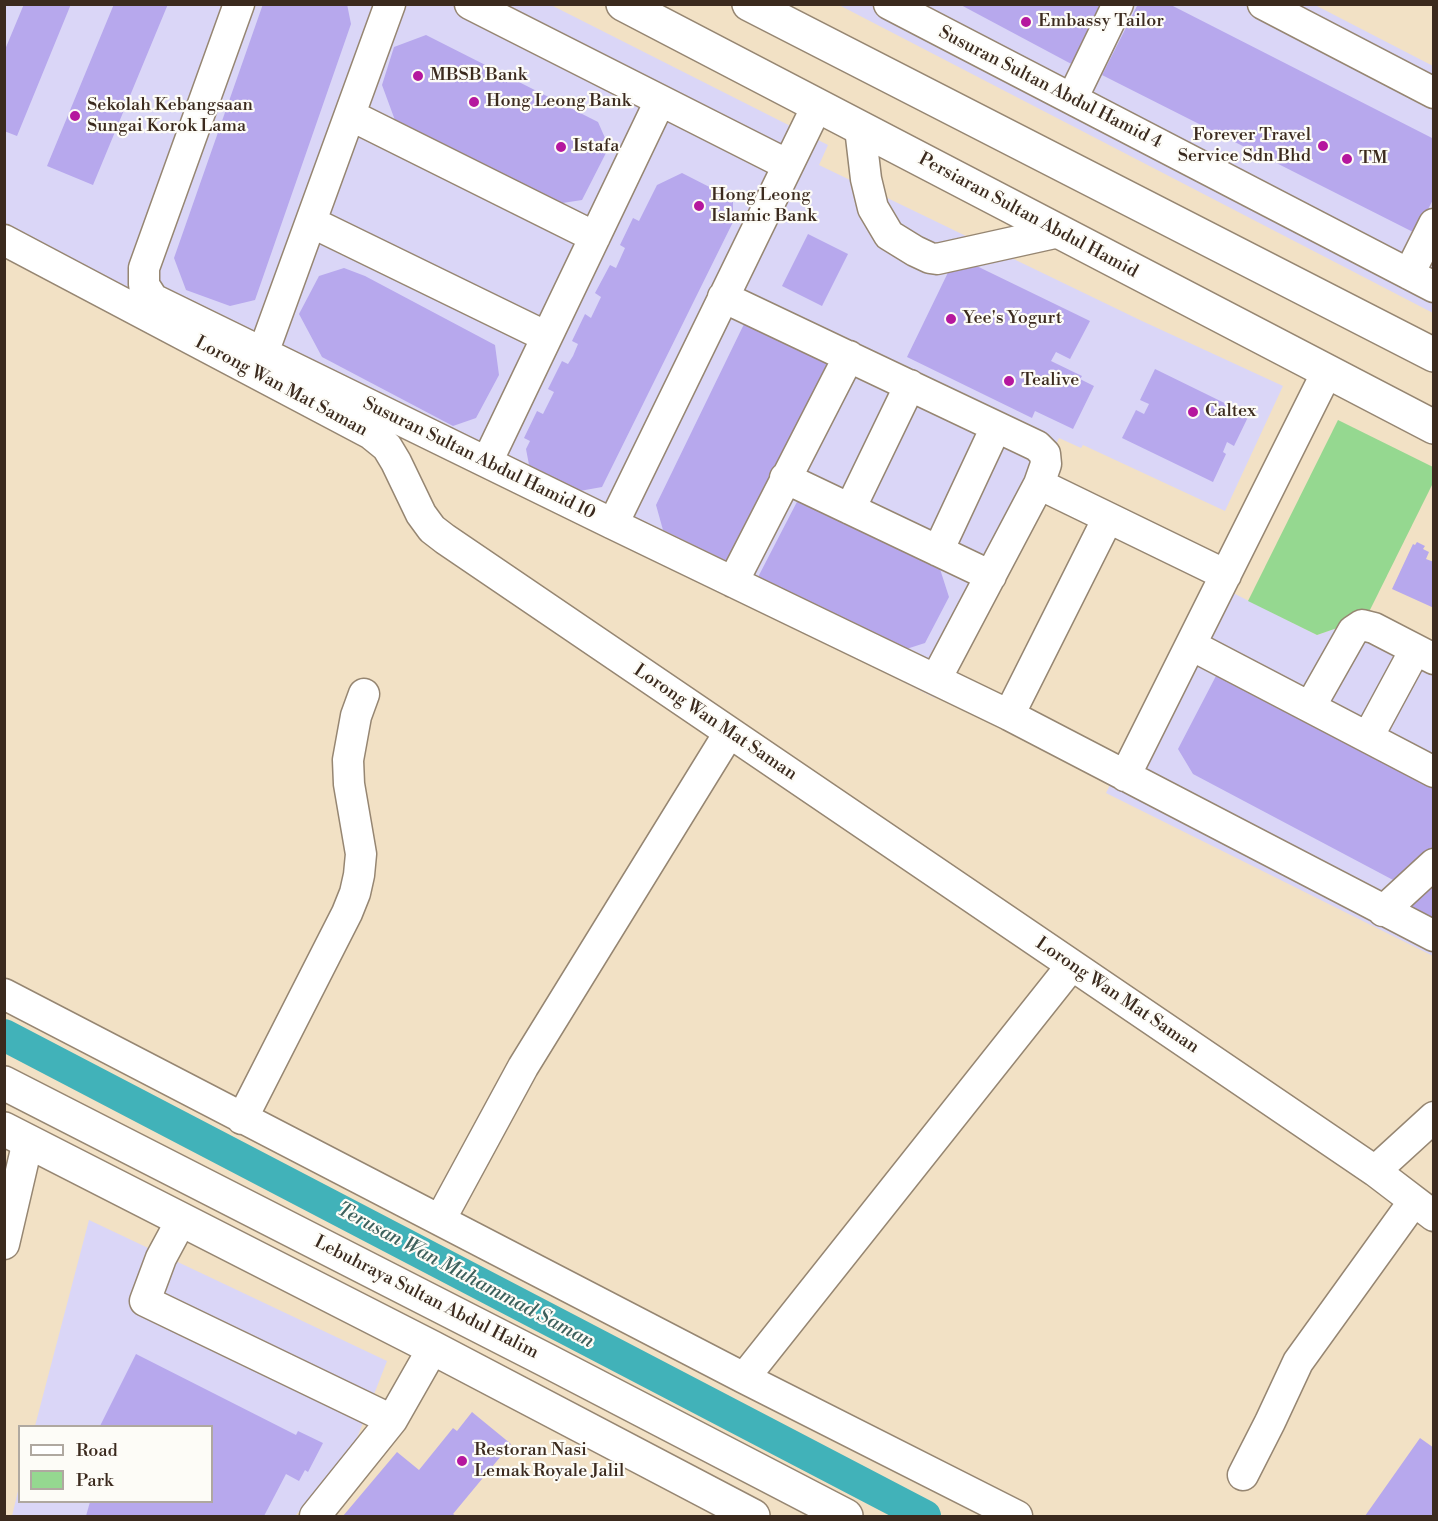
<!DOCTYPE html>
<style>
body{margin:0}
#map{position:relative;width:1438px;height:1521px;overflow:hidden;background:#f2e1c5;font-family:"Libre Bodoni",serif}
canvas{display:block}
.frame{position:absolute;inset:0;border:6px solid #3b2a1e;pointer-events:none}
.legend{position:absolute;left:18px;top:1425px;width:195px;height:78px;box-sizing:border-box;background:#fdfcf7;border:2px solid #afa8a0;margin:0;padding:8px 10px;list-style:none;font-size:18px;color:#3b2a1e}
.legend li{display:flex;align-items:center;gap:12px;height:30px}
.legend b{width:30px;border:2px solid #afa8a0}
</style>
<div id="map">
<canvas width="1438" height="1521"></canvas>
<div class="frame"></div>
<ul class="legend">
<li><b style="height:8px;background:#fff"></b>Road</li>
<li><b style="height:16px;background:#95d890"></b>Park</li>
</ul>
</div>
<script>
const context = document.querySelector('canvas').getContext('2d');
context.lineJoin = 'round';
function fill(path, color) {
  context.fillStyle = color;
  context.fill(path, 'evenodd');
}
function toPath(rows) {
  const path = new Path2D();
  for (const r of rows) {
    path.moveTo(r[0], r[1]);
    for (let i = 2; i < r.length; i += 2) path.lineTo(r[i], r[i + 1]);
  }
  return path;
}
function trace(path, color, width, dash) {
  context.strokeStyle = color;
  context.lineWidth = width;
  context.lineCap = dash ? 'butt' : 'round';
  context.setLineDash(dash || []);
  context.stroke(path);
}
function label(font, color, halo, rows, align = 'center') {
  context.font = font + ' "Libre Bodoni",serif';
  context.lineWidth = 4.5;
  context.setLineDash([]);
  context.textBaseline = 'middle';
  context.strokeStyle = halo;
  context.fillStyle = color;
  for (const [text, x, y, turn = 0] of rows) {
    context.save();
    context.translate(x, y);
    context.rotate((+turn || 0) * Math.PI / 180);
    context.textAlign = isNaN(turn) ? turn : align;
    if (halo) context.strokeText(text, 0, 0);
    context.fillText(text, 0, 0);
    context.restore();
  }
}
fill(toPath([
 [4,5,551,5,828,145,819,165,1142,321,1283,386,1225,511,1083,445,1081,448,1059,438,935,698,5,227],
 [839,5,1315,5,1433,66,1433,313],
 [1211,582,1317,635,1366,618,1433,651,1433,956,1106,793],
 [89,1220,387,1361,352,1451,295,1516,12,1516,19,1487,20,1502,212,1502,212,1426,35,1426]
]), '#dad6f7');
fill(toPath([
 [1338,420,1433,467,1433,483,1366,618,1317,635,1248,601]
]), '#95d890');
trace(toPath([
 [4,1035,925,1516]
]), '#41b2b9', 32);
fill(toPath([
 [24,4,71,4,17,136,4,131,4,52],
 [114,4,168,4,93,185,47,166],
 [263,4,347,4,351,24,255,300,230,306,186,290,174,258],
 [959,4,1110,4,1077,67],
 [1138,4,1169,4,1434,139,1434,198,1415,233,1102,75],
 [426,35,598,122,609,147,582,200,556,204,396,123,382,85,394,47],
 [682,173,733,199,733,222,602,487,574,492,530,470,526,449,530,441,524,438,537,411,543,414,554,392,548,389,562,361,568,364,573,356,578,344,572,341,585,314,591,318,601,297,595,293,610,265,616,268,625,248,620,245,633,218,639,221,657,185],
 [808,234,848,254,822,306,782,286],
 [956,256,1090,321,1070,359,1056,352,1051,361,1082,376,1080,379,1094,386,1073,429,1035,411,1032,418,907,357],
 [344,268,365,276,495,345,499,375,476,418,453,426,322,357,299,314,319,276],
 [745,322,832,364,734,565,663,530,656,505],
 [1155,369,1249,415,1234,446,1227,442,1223,452,1226,454,1213,482,1122,438,1136,410,1144,414,1149,404,1140,400],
 [800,496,940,569,949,597,925,643,897,652,757,579],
 [1417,542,1425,546,1423,549,1429,552,1426,559,1434,562,1434,608,1392,589,1413,544,1415,545],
 [1217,674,1434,789,1434,848,1395,881,1193,774,1178,749],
 [1434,885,1434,919,1409,906],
 [136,1354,296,1435,298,1431,323,1443,308,1472,305,1470,299,1481,286,1474,264,1516,86,1516,90,1502,212,1502,212,1426,100,1426],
 [472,1412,511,1444,453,1514,456,1516,343,1516,397,1452,419,1470,453,1428,457,1431],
 [1420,1438,1434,1448,1434,1516,1365,1516]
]), '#b7a8ed');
const minor = toPath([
 [239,4,144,268,144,285,153,299,613,524,817,106],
 [470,4,788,165],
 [889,4,1434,287],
 [1263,4,1434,93],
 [1072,99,1118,4],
 [350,115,595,237],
 [860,128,866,179,873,208,889,235,915,251,930,258,937,259,1059,232],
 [311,222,547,337],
 [4,240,371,434,387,447,396,462,421,514,432,529,445,539,1375,1171,1434,1216],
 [1409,274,1434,224],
 [723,297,1037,446,1045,454,1046,464,1039,484,936,679],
 [263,353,390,4],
 [487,462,660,101],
 [785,478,991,576],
 [1047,488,1226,575],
 [850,509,910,385],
 [613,524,1009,715,1434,936],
 [938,551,996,427],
 [733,582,849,356],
 [1191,645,1434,772],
 [1310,707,1353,631,1362,625,1374,628,1434,659],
 [1009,715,1108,518],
 [1368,737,1415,650],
 [1125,776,1327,372],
 [1383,911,1434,864],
 [4,994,744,1378,1017,1516],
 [242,1119,347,913,355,893,359,875,361,854,349,784,348,760,356,716,364,694],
 [1375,1171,1434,1117],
 [182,1219,161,1258,145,1301,392,1420],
 [440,1220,523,1067,729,733],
 [4,1244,28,1141],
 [744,1378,1072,965],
 [1243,1475,1270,1422,1298,1362,1414,1201],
 [315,1516,392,1420,433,1348]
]);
const major = toPath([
 [623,4,1434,427],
 [749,4,1434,355],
 [4,1083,546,1360,846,1516],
 [4,1129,433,1348,753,1516]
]);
trace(minor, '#968672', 33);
trace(major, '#968672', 36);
trace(minor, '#fff', 30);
trace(major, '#fff', 33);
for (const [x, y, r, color] of [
 [1026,22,6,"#b5179e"],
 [418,76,6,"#b5179e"],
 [474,102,6,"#b5179e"],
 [75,116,6,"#b5179e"],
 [1323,146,6,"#b5179e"],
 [561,147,6,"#b5179e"],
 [1347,159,6,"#b5179e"],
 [699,206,6,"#b5179e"],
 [951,319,6,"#b5179e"],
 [1009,381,6,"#b5179e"],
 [1193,412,6,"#b5179e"],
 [462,1461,6,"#b5179e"]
]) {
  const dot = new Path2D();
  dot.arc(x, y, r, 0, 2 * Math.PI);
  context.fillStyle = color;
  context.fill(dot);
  trace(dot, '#fdfcf7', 2);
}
label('18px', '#3b2a1e', '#fdfcf7', [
 ["Embassy Tailor",1038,22],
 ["MBSB Bank",430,76],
 ["Hong Leong Bank",486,102],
 ["Sekolah Kebangsaan",87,106],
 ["Sungai Korok Lama",87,127],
 ["Forever Travel",1311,136,"right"],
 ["Service Sdn Bhd",1311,157,"right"],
 ["Istafa",573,147],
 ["TM",1359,159],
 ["Hong Leong",711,196],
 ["Islamic Bank",711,217],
 ["Yee's Yogurt",963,319],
 ["Tealive",1021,381],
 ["Caltex",1205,412],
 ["Restoran Nasi",474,1451],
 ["Lemak Royale Jalil",474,1472]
], 'left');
label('18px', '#3b2a1e', '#fdfcf7', [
 ["Susuran Sultan Abdul Hamid 4",1050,88,27],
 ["Persiaran Sultan Abdul Hamid",1028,216,28],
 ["Lorong Wan Mat Saman",281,387,28],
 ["Susuran Sultan Abdul Hamid 10",479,459,26],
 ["Lorong Wan Mat Saman",715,723,34],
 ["Lorong Wan Mat Saman",1117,996,34],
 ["Lebuhraya Sultan Abdul Halim",426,1298,27]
]);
label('italic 20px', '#3d605c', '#fdfcf7', [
 ["Terusan Wan Muhammad Saman",465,1276,28]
]);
</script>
